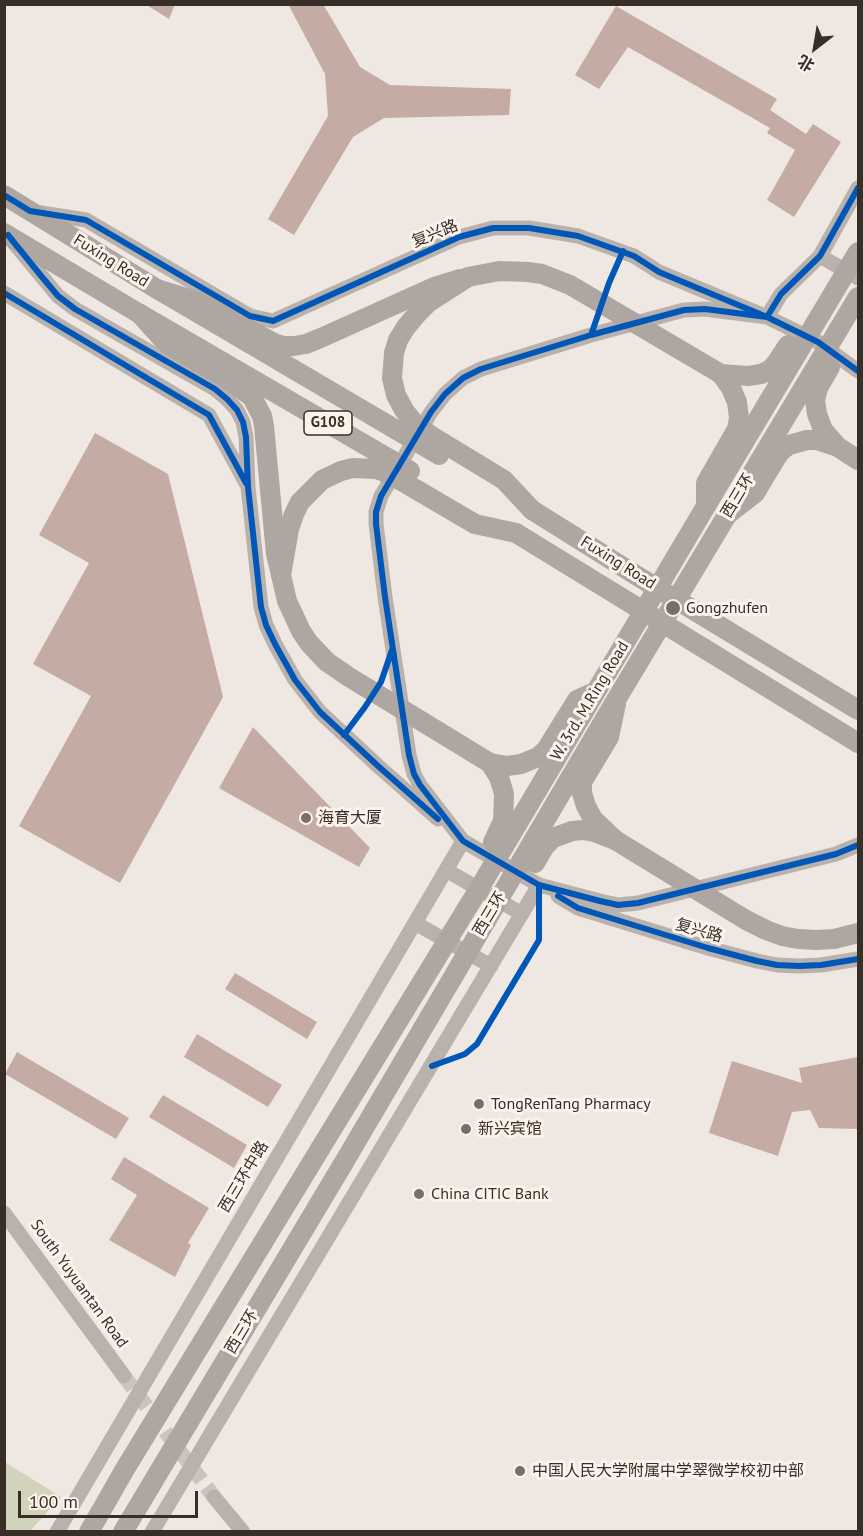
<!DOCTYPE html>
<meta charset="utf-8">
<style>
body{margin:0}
#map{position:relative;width:863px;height:1536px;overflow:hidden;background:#efe8e2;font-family:"PT Sans","Noto Sans SC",sans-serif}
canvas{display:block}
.frame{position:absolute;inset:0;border:6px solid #392d28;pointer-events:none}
.north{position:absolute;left:785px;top:18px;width:60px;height:60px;-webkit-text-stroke:4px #fbf3ea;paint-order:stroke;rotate:211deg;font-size:16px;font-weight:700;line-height:24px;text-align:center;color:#392d28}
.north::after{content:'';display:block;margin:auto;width:21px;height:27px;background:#392d28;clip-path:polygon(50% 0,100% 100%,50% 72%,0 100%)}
.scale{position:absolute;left:18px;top:1491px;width:180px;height:27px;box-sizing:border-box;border:3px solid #392d28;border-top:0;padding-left:8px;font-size:18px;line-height:21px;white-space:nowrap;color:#392d28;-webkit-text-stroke:4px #fbf3ea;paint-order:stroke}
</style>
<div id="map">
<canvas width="863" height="1536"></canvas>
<div class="frame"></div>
<div class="north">北</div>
<div class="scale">100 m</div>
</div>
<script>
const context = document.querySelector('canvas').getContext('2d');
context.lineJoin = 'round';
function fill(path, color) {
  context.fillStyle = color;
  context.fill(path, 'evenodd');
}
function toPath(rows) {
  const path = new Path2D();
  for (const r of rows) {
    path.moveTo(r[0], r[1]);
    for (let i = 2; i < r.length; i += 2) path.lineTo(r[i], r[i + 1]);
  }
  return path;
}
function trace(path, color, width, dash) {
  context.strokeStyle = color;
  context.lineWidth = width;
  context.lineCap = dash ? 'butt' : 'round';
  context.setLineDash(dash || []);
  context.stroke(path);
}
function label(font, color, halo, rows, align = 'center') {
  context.font = font + ' "PT Sans","Noto Sans SC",sans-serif';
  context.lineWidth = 6;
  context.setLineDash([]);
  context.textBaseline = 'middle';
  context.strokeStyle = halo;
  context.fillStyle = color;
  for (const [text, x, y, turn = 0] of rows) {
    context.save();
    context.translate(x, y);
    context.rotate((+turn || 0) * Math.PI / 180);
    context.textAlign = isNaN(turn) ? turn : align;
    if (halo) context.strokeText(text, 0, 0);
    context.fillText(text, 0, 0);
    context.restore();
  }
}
fill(toPath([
 [5,1462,61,1497,30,1531,5,1531]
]), '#d1d4bb');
fill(toPath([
 [145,4,175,4,169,19],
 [288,4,323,4,360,67,390,85,511,89,509,115,384,118,353,137,294,235,268,219,328,116,325,74],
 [616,6,777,99,770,110,806,134,813,124,841,142,794,217,767,200,795,150,767,133,770,128,628,47,599,89,575,75],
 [95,433,168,474,223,697,120,883,19,826,91,696,33,664,89,563,39,535],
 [253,727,370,848,359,867,219,788],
 [235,973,317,1022,307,1039,225,989],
 [197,1034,282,1085,268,1107,184,1057],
 [17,1052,129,1118,116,1139,5,1074],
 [858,1057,858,1129,819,1128,810,1110,792,1112,778,1156,709,1133,732,1061,802,1083,799,1068],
 [163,1095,247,1145,234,1168,149,1117],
 [124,1157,209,1208,188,1243,191,1245,175,1277,109,1240,137,1195,111,1179]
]), '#c4aba3');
trace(toPath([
 [124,1376,214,1497]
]), '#cbc3bd', 15, [15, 8]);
trace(toPath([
 [35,212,86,220,250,316,273,321,459,237,493,228,529,228,578,236,634,256,659,272,767,317,818,342,858,371],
 [14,243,58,296,75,309,215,389,227,399,237,410,243,422,246,437,248,487,261,607,266,625,275,644,295,680,320,712,378,766,438,819],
 [820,256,858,278],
 [4,293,209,415,246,483],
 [767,317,705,309,684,310,591,335,481,369,463,378,445,394,431,412,381,496,376,512,376,524,385,597,409,755,414,774,420,785,463,841,539,885,600,901,618,905,638,903,836,854,858,845],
 [767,317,781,294,820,256,858,188],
 [446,870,522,914],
 [558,896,578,908,708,948,757,961,777,965,799,966,821,965,858,959],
 [415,923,491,966],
 [4,1213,124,1376],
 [214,1497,243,1532],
 [57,1532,463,841],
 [152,1532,539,885]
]), '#b9b1ab', 15);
trace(toPath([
 [4,195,157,289,196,301,276,344,284,346,294,346,306,344,323,337,434,287,460,279],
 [4,233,140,314,167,344,230,381,252,397,262,416,264,426,276,554,281,575],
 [706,506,706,483,737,429,739,418,737,402,731,388,721,374],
 [532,510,639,577,858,710],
 [728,514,755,493,776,458,782,450,789,445,807,440,817,440,838,447],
 [516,533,858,743],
 [490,763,507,766,521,764,538,757,546,750,577,700,595,692],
 [615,840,593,819,586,806,582,793,582,782,609,737,616,704],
 [89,1532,125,1469,320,1149],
 [123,1532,343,1164]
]), '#aea7a1', 20);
trace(toPath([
 [157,289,439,455],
 [140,314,410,471],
 [830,367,818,388,815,400,817,414,823,430,838,447,858,460],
 [532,510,504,480,430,435,414,423,404,410,396,395,392,378,394,353,398,340,406,327,417,314,429,302,468,277,499,271,528,272,542,274,570,285,721,374,748,376,761,374,770,370,777,362,788,345],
 [493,842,503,821,504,794,499,777,490,763,349,677,327,662,309,643,301,631,287,601,281,575,289,529,294,514,300,502,322,480,341,471,353,468,376,469,388,473,475,524,516,533],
 [535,863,545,846,553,838,572,831,583,830,594,832,615,840,746,920,766,930,782,936,798,939,816,940,834,939,858,933],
 [320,1149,480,887,706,506,858,252],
 [343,1164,616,700,858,297]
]), '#aea7a1', 20);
trace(toPath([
 [4,195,30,211,86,220,250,316,273,321,459,237,493,228,529,228,578,236,634,256,659,272,767,317,818,342,858,371],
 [8,235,42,277,58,296,75,309,215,389,227,399,237,410,243,422,246,437,248,487,261,607,266,625,275,644,295,680,320,712,378,766,438,819],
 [4,293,209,415,246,483],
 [767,317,705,309,684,310,591,335,481,369,463,378,445,394,431,412,381,496,376,512,376,524,385,597,409,755,414,774,420,785,463,841,539,885,600,901,618,905,638,903,836,854,858,845],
 [767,317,781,294,820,256,858,188],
 [591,335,609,283,623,251],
 [344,735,365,707,381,682,392,650],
 [558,896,578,908,708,948,757,961,777,965,799,966,821,965,858,959],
 [432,1066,465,1054,477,1044,539,940,539,885]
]), '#0057b8', 6);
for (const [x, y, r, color] of [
 [673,608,8,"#796e69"],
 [306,818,6,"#796e69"],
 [479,1104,6,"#796e69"],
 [466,1129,6,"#796e69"],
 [419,1194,6,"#796e69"],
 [520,1471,6,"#796e69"]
]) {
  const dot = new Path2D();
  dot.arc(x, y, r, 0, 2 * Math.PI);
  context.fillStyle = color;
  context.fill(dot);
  trace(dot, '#fbf3ea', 2);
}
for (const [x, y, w] of [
 [328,423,48]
]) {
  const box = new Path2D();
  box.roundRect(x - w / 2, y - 12, w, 24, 4.5);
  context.fillStyle = '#fbf3ea';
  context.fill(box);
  trace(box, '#392d28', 1.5);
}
label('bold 15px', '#392d28', null, [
 ["G108",328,423]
]);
label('16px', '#392d28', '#fbf3ea', [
 ["复兴路",435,234,-22],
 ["Fuxing Road",111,261,32],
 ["西三环",738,496,-59],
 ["Fuxing Road",618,563,32],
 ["W. 3rd. M.Ring Road",590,701,-59],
 ["西三环",490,914,-59],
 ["复兴路",699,931,16],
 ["西三环中路",244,1177,-59],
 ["South Yuyuantan Road",79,1284,54],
 ["西三环",242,1332,-59]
]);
label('16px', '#392d28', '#fbf3ea', [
 ["Gongzhufen",686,608],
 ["海育大厦",318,818],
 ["TongRenTang Pharmacy",491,1104],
 ["新兴宾馆",478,1129],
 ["China CITIC Bank",431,1194],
 ["中国人民大学附属中学翠微学校初中部",532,1471]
], 'left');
</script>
